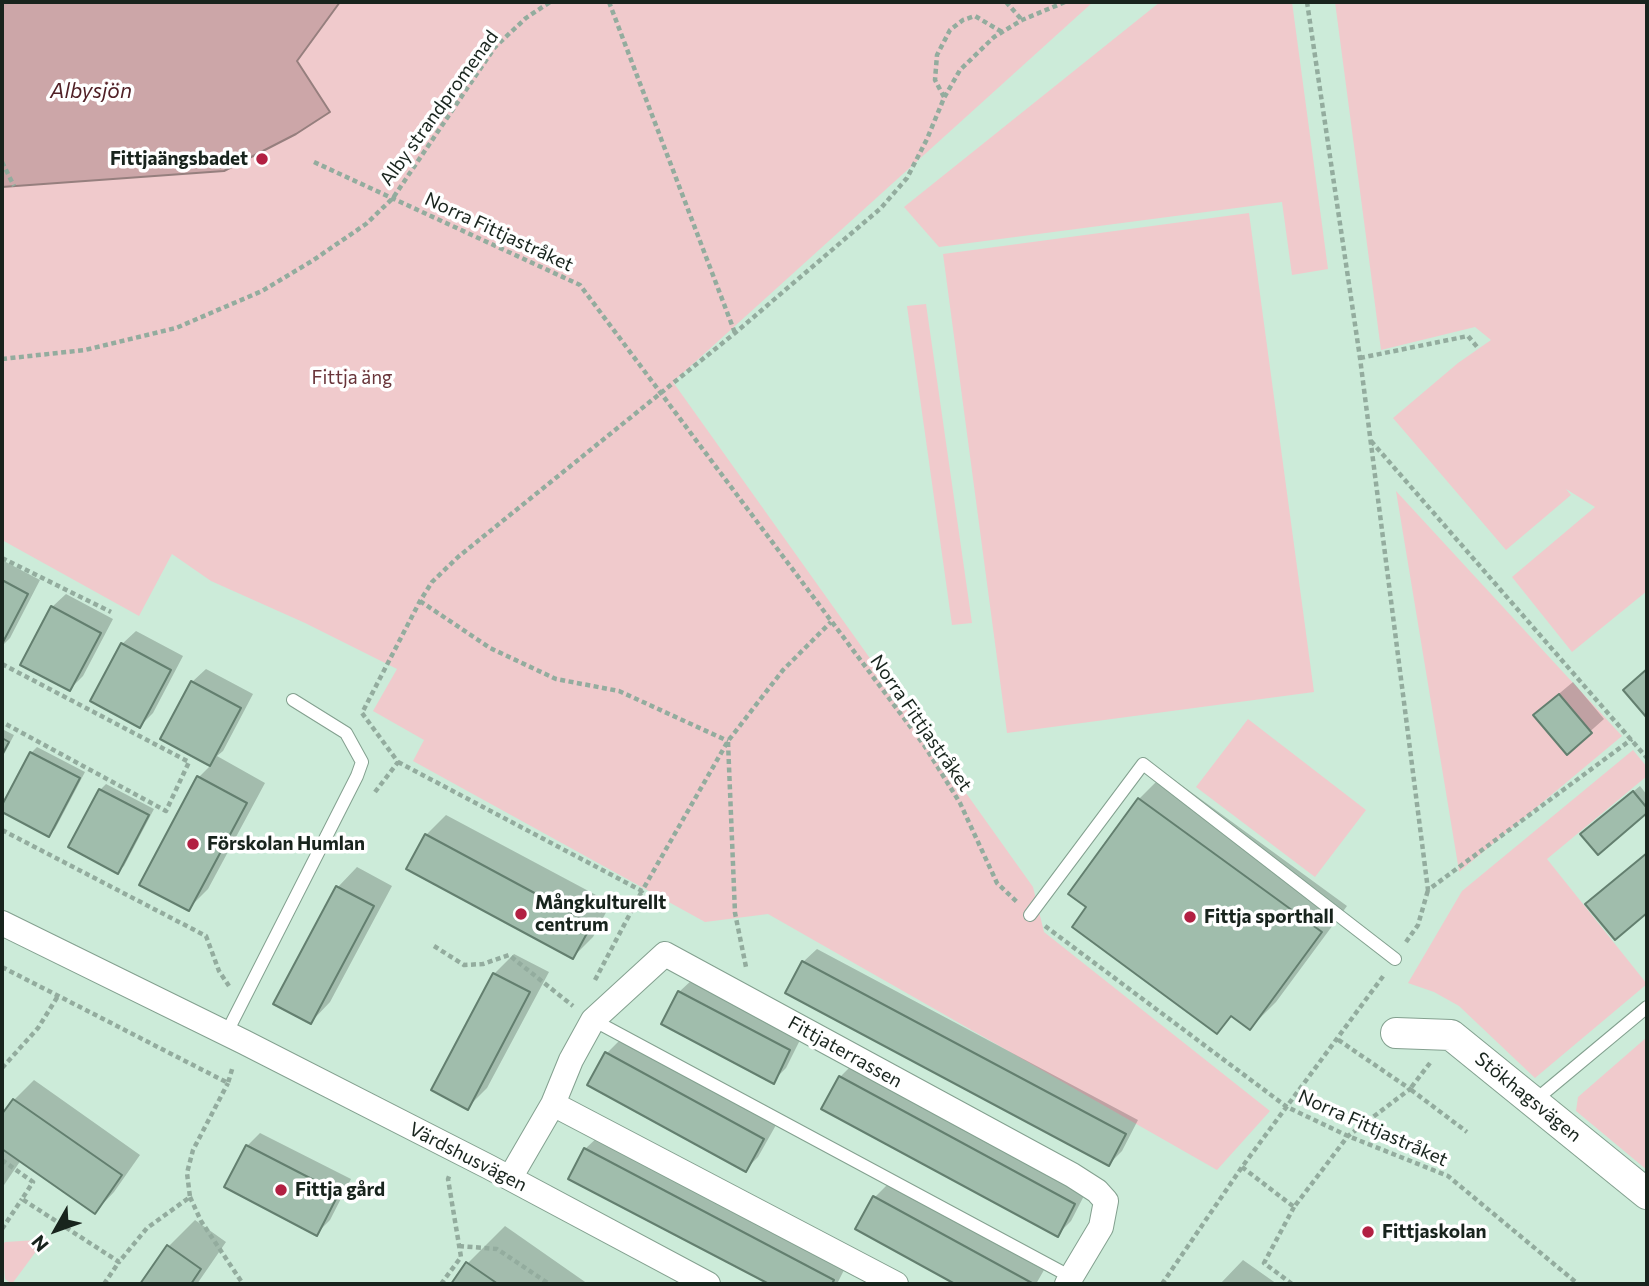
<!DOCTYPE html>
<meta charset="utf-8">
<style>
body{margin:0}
#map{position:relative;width:1649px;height:1286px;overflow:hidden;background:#ccebd9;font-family:Commissioner,sans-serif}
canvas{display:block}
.frame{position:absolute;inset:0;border:4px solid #18241d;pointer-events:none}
.north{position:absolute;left:21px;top:1195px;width:70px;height:70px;-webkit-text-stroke:5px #fff;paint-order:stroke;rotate:230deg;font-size:19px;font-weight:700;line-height:28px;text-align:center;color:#18241d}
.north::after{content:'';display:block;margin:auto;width:24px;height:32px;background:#18241d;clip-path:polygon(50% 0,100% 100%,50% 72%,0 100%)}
</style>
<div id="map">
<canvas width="1649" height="1286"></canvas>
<div class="frame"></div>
<div class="north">N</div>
</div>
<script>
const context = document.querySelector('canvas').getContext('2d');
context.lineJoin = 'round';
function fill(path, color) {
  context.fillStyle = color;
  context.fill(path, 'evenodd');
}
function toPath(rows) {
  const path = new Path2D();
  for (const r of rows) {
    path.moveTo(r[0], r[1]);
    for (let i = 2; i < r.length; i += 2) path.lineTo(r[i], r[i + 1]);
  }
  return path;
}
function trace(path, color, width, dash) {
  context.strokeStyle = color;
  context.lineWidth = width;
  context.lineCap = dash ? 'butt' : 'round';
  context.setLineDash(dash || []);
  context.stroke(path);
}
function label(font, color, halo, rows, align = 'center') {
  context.font = font + ' Commissioner,sans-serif';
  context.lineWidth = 7;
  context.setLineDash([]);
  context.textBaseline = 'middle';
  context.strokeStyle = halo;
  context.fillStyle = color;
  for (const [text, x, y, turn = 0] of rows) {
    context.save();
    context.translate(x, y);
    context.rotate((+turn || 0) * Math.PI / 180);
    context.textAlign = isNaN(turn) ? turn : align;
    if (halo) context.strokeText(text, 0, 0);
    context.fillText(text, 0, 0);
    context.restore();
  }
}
fill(toPath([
 [340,2,1093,2,673,382,1033,887,1044,932,1270,1111,1217,1170,768,914,705,922,413,761,424,740,373,711,397,669,305,623,211,581,172,554,139,616,2,540,2,187,14,186,297,61],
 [1160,2,1292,2,1328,269,1292,275,1282,202,939,247,904,207],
 [1335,2,1647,2,1647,591,1572,652,1512,577,1595,507,1566,489,1571,495,1506,550,1393,418,1458,363,1491,340,1475,327,1381,350],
 [1249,213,1314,692,1007,733,943,254],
 [926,304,972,623,952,625,907,306],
 [1396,491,1622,736,1459,872,1459,871],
 [1248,719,1366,810,1315,877,1196,787],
 [1633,750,1647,767,1647,776,1547,859,1647,984,1535,1078,1459,1006,1434,992,1408,983,1462,891],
 [1647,1037,1647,1170,1576,1111,1578,1097],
 [37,1240,40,1246,12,1284,5,1279,2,1246,5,1242]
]), '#f0cacc');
const water = toPath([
 [2,2,340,2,297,61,330,112,296,134,224,171,2,187,2,2]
]);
fill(water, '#cca6a8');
trace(water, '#967f7e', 2);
fill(toPath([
 [2,560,40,580,10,638,2,646],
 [66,594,113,619,83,676,70,689,52,607],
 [136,631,183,656,153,713,140,726,122,644],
 [206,669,253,694,223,751,217,756,265,783,208,889,188,909,199,777,211,765,163,738,192,682],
 [1573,682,1604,719,1567,752,1549,702],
 [2,729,14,735,2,758],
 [37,747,85,772,55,829,49,835,2,810,31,753],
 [1165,773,1347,906,1276,1002,1250,1028,1233,1015,1217,1031,1139,799],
 [106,784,154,809,124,866,117,872,100,790],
 [1640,786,1647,795,1647,811,1598,852,1588,828],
 [446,815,611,903,593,937,573,957,426,835],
 [1647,852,1647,910,1615,937,1588,904],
 [357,867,392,886,330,1002,311,1022,338,887],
 [817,949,1138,1120,1122,1151,1109,1164,788,992,803,962],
 [514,954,549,972,487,1088,467,1108,494,974],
 [693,979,802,1036,786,1068,773,1081,663,1023,679,992],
 [620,1040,776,1125,758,1157,745,1170,590,1084,607,1053],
 [853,1064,1087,1190,1071,1221,1057,1235,840,1077],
 [34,1080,140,1155,114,1192,95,1212,21,1160,2,1188,2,1117,14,1100],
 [260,1133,351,1179,330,1220,317,1233,247,1146],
 [599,1136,846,1266,837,1284,772,1284,571,1178,585,1149],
 [888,1184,1044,1270,1036,1284,959,1284,858,1228,875,1197],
 [195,1220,226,1242,197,1284,142,1284,169,1246],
 [505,1226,588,1284,453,1284,468,1263],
 [1243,1260,1277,1284,1220,1284]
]), '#0003');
const building = toPath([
 [2,580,28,594,2,644,2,580],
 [51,606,101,633,70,691,20,665,51,606],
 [121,643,171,670,140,728,90,701,121,643],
 [1647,669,1647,718,1623,690,1647,669],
 [191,681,241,708,210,766,160,739,191,681],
 [1559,694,1592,733,1567,755,1533,715,1559,694],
 [2,738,9,742,2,755,2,738],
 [30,752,80,778,49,837,2,812,2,805,30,752],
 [197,776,247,803,189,911,139,885,197,776],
 [99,789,149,815,118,874,68,847,99,789],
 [1633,791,1647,808,1647,813,1598,855,1580,834,1633,791],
 [1138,798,1322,932,1250,1030,1231,1016,1217,1034,1072,927,1086,907,1068,894,1138,798],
 [425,834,592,924,573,959,406,869,425,834],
 [1647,853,1647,913,1615,940,1585,904,1647,853],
 [336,886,374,906,311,1024,273,1004,336,886],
 [802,961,1126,1134,1109,1166,785,993,802,961],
 [493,973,530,992,468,1110,431,1090,493,973],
 [678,991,790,1050,774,1084,661,1024,678,991],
 [605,1052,764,1139,746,1172,587,1085,605,1052],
 [839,1076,1075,1204,1058,1237,821,1109,839,1076],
 [13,1099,122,1175,95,1214,2,1149,2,1114,13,1099],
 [246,1145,339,1193,317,1236,224,1187,246,1145],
 [584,1148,834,1280,832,1284,769,1284,568,1179,584,1148],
 [873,1196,1032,1283,1031,1284,955,1284,855,1229,873,1196],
 [167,1245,201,1269,191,1284,140,1284,167,1245],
 [466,1262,498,1284,451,1284,466,1262]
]);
fill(building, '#a0bdac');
trace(building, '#637f6f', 2);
const service = toPath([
 [1030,915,1143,764,1395,959],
 [593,1020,1071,1277],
 [226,1034,357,776,362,762,346,733,293,700],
 [1533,1102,1647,1007]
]);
const minor = toPath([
 [2,923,244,1042,489,1167,708,1284],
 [553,1104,896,1284],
 [510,1178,553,1104,571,1060,593,1020,665,954,1072,1175,1097,1191,1106,1201,1101,1227,1067,1284]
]);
const tertiary = toPath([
 [1396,1033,1451,1035,1647,1194]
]);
trace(service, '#83a08f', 14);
trace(minor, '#83a08f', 26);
trace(tertiary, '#83a08f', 32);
trace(toPath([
 [609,2,735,333],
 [1006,2,1022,20],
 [1307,2,1360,358,1428,890,1632,739],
 [944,97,935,80,937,55,950,30,963,20,975,16,1002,32],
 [2,162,14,186],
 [314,162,580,285,924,745,960,803,997,883,1017,902],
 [1360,358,1468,336,1478,348],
 [2,359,85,350,176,328,262,291,312,261,366,224,393,198,495,47,526,18,550,2],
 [1371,441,1647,758],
 [2,558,111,612],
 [420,601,490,648,556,679,619,691,728,741],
 [2,664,189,762,166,811,2,722],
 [728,742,735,913,746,967],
 [398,762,642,891,728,741,783,670,831,622],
 [375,792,398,762,362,713,420,601,432,582,458,557,735,333,881,208,907,178,927,139,944,98,960,70,994,37,1022,20,1065,2],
 [2,830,206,936,219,971,229,986],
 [1045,926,1287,1107,1348,1136,1448,1176,1578,1284],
 [1406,942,1418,925,1428,890],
 [434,946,464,965,483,964,509,955,573,1006],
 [2,967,228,1083,233,1066],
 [595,980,642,891],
 [1430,1063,1410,1089,1467,1132],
 [2,1068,38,1028,58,996],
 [2,1160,33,1182,22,1199,119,1262,147,1228,190,1197,187,1173,193,1150,228,1083],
 [1242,1167,1294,1207,1348,1136,1410,1089,1337,1039],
 [190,1197,201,1221,243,1284],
 [2,1229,22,1199],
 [459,1246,497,1249,549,1284],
 [104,1284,119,1262],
 [441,1284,461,1257,448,1179,450,1174],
 [1162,1284,1242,1167,1384,975],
 [1292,1284,1264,1263,1294,1207]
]), '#93ac9e', 4.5, [5, 3.5]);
trace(service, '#fff', 12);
trace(minor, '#fff', 24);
trace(tertiary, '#fff', 30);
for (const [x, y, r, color] of [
 [262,159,7,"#b22042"],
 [193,844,7,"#b22042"],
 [521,914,7,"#b22042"],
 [1190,917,7,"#b22042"],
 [281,1190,7,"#b22042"],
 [1368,1232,7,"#b22042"]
]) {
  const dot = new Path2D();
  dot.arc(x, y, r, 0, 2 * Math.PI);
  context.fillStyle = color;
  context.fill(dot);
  trace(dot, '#fff', 2.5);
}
label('19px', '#18241d', '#fff', [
 ["Alby strandpromenad",439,108,-54],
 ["Norra Fittjastråket",499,232,25],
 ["Norra Fittjastråket",921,723,55],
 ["Fittjaterrassen",845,1052,29],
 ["Stökhagsvägen",1528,1097,39],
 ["Norra Fittjastråket",1373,1128,24],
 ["Värdshusvägen",468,1157,27]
]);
label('bold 19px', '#18241d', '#fff', [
 ["Fittjaängsbadet",248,159,"right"],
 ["Förskolan Humlan",207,844],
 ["Mångkulturellt",535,903],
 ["centrum",535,925],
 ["Fittja sporthall",1204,917],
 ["Fittja gård",295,1190],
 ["Fittjaskolan",1382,1232]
], 'left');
label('19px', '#69353a', '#fff', [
 ["Fittja äng",352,378]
]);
label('italic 21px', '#512026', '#fff', [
 ["Albysjön",91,91]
]);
</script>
